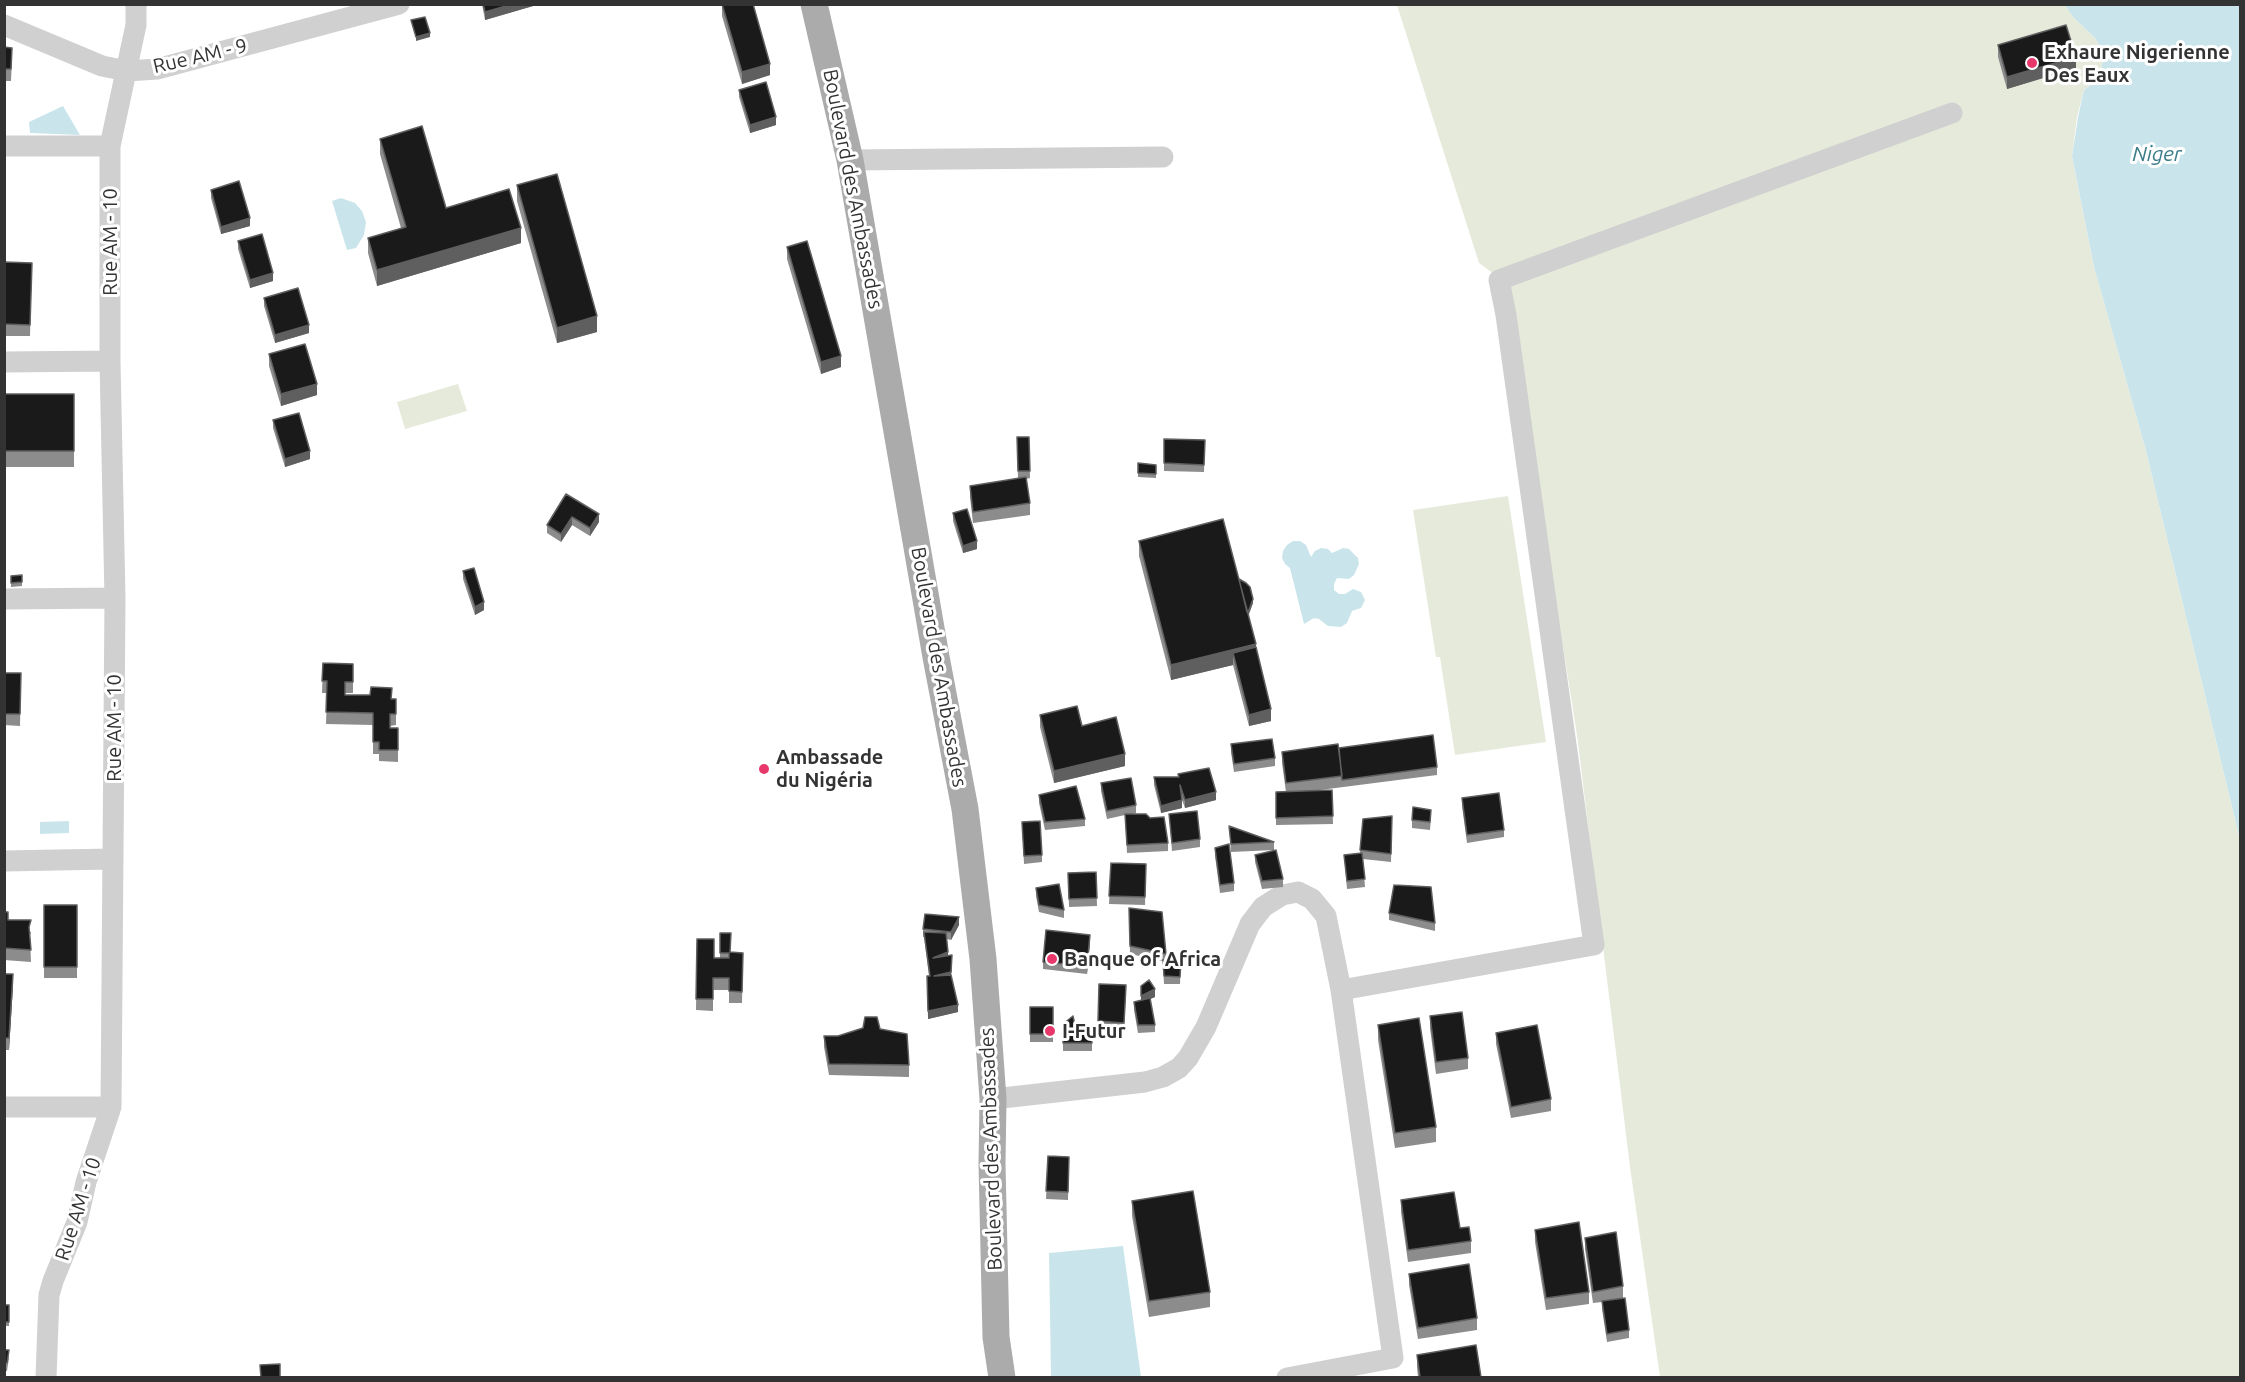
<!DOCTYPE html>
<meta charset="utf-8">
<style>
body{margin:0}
#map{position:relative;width:2245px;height:1382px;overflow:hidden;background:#fff;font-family:Ubuntu,sans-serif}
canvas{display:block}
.frame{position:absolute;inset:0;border:6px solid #333;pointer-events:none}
</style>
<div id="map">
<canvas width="2245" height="1382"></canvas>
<div class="frame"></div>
</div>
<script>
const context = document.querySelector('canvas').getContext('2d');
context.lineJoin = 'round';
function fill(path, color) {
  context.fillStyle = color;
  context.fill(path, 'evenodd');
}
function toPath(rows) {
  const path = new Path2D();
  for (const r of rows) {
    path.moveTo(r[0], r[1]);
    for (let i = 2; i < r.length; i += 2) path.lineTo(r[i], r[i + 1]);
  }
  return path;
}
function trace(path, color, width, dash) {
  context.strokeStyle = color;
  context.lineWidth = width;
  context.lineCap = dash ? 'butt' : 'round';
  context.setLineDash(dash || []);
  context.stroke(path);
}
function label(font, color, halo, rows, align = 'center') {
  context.font = font + ' Ubuntu,sans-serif';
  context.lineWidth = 6;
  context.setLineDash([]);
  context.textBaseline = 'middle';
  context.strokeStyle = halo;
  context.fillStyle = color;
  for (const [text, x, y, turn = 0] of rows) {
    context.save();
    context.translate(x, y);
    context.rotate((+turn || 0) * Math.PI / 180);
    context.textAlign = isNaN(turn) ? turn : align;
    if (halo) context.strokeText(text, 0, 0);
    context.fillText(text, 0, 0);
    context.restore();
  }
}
fill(toPath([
 [2065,4,2073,17,2095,38,2104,53,2100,78,2084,90,2077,117,2072,156,2094,267,2145,447,2240,840,2240,1377,1660,1377,1630,1167,1577,735,1541,508,1510,286,1479,263,1397,5],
 [458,384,467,411,405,429,397,402],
 [1508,496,1546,742,1455,755,1440,657,1436,657,1413,510]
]), '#e6eadb');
fill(toPath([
 [2065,5,2240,5,2240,840,2145,447,2094,267,2072,156,2078,117,2084,90,2100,78,2104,53,2095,38,2073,17],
 [63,106,80,135,30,133,29,122],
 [341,198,355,203,362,211,366,222,364,235,356,248,347,250,332,201],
 [1293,541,1300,541,1306,545,1311,557,1315,551,1321,548,1328,549,1332,553,1343,548,1349,549,1358,558,1359,564,1354,575,1349,579,1337,578,1334,584,1334,590,1339,594,1345,594,1353,589,1361,592,1365,600,1361,608,1352,611,1347,623,1341,627,1328,626,1319,619,1314,618,1304,624,1290,568,1285,564,1282,558,1283,551,1287,545],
 [69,821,69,833,40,834,40,822],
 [1123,1246,1141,1377,1051,1377,1049,1253]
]), '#c9e5eb');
trace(toPath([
 [4,25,102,66,127,71,157,69,399,4],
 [4,146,110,146],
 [850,160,1163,157],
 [4,362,110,361],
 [4,599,115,598],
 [4,861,112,859],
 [1341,990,1594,945,1506,315,1499,280,1952,113],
 [993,1099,1145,1082,1163,1077,1179,1068,1188,1058,1206,1027,1250,924,1263,907,1282,895,1298,892,1312,899,1326,916,1341,990,1393,1358,1287,1378],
 [4,1107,111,1107],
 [46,1378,49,1295,53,1281,77,1222,86,1182,111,1107,115,598,110,361,110,146,136,25,136,4]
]), '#d0d0d0', 21);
trace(toPath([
 [814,4,850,160,936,657,965,809,983,959,993,1099,992,1164,996,1337,1002,1378]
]), '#ababab', 27);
fill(toPath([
 [482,4,540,4,485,20],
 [722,4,770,75,742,84,722,16],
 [1998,45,2076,68,2007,89,1998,57],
 [4,47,12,59,11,81,4,81],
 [739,90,776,125,750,133,739,97],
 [380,139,446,208,521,243,377,286,368,253,368,238,401,228,380,154],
 [517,185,597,332,557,343,517,201],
 [211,190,250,226,221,234,211,198],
 [238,241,273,281,250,288,238,249],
 [787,247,841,367,821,374,787,259],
 [4,262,32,263,30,336,4,336],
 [264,298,309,333,275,343,264,306],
 [269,354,317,395,281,406,269,366],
 [4,394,74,394,74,467,4,467],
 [273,420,310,459,285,467,273,428],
 [1017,437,1029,437,1030,478,1026,479,1030,503,1030,515,973,523,970,497,970,486,1018,479],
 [1205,440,1204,472,1164,471,1164,463],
 [1138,463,1156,465,1156,478,1138,477],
 [566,494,599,522,590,536,572,525,561,542,547,533,547,525],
 [953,513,977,549,963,553,953,521],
 [1139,541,1239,579,1253,603,1248,615,1271,721,1249,726,1233,665,1171,680,1139,556],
 [463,571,484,610,475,615,463,579],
 [22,575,22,586,11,587,11,576],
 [323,663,353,664,353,693,345,693,345,695,396,699,396,725,390,726,390,728,398,728,398,762,379,761,379,754,373,754,373,725,326,724,327,693,322,693],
 [4,673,21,673,20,726,4,725],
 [1040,715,1082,726,1125,766,1054,783,1040,727],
 [1231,744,1275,758,1275,766,1234,772,1231,752],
 [1339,748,1437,767,1437,775,1320,790,1332,790,1333,824,1276,825,1276,792,1286,792,1282,763,1282,752],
 [1178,774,1216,800,1185,808,1182,800,1182,808,1161,813,1154,785,1154,777,1178,777],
 [1101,783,1136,805,1136,813,1133,814,1168,843,1168,851,1127,853,1125,815,1107,819,1101,791],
 [1039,795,1085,819,1085,826,1045,830,1039,803],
 [1462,798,1504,830,1504,837,1467,843,1462,806],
 [1169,814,1200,839,1200,847,1172,851],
 [1392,816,1391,862,1363,859,1365,887,1347,889,1344,855,1360,853,1363,819],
 [1431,817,1430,830,1412,828,1412,820],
 [1022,822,1042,855,1042,862,1024,864],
 [1229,826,1274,842,1274,850,1231,852],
 [1215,848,1234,883,1234,891,1220,893,1215,856],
 [1255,855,1283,879,1283,887,1262,889,1255,862],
 [1111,863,1146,864,1145,905,1109,904],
 [1096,872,1097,906,1069,907,1068,873],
 [1036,888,1064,910,1064,918,1039,912,1036,896],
 [44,905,77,905,77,978,44,978],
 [1129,908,1166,954,1166,960,1181,960,1180,984,1164,984,1163,961,1130,954],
 [4,912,8,920,31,932,30,936,31,962,4,960],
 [1389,913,1435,923,1435,931,1389,920],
 [959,925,951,940,947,939,948,956,952,963,951,976,958,1012,928,1019,927,976,929,976,924,937,923,937,923,929],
 [720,933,731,952,743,953,742,1003,729,1003,729,990,713,990,713,1011,696,1010,697,939,714,958,720,958],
 [1090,942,1087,974,1043,969,1043,962],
 [4,974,13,985,9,1050,4,1050],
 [1141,986,1155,997,1150,999,1155,1025,1155,1032,1138,1033,1134,1010,1134,1002,1141,1000],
 [1126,993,1124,1030,1098,1029,1098,1021],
 [1030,1007,1053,1007,1053,1042,1030,1042],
 [1430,1016,1468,1058,1468,1069,1436,1074,1430,1028],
 [1063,1024,1078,1038,1092,1043,1092,1051,1063,1051],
 [1378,1025,1436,1127,1436,1142,1395,1148,1378,1040],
 [880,1029,909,1065,909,1077,829,1075,824,1047,824,1036,838,1036],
 [1496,1033,1551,1099,1551,1111,1511,1118,1496,1044],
 [1048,1156,1069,1157,1068,1200,1046,1199],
 [1401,1200,1471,1241,1471,1253,1408,1262,1401,1212],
 [1132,1201,1210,1292,1210,1307,1149,1317,1132,1216],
 [1535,1230,1589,1292,1589,1304,1546,1310,1535,1242],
 [1585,1238,1623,1286,1623,1298,1607,1301,1629,1330,1629,1338,1607,1342,1602,1309,1602,1302,1593,1303,1585,1249],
 [1409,1274,1477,1318,1477,1330,1418,1339,1409,1285],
 [4,1305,9,1305,9,1326,4,1326],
 [4,1350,9,1358,7,1371,4,1371],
 [1417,1355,1481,1377,1418,1377,1417,1367]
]), '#8c8c8c');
fill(toPath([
 [513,4,540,4,485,20,485,12],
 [430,33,430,37,416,41,416,37],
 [2076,57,2076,68,2007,89,2007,77],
 [770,64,770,75,742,84,742,72],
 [776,117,776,125,750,133,750,125],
 [250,218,250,226,221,234,221,227],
 [521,228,521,243,377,286,377,270],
 [273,273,273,281,250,288,250,280],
 [597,316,597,332,557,343,557,328],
 [309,325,309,333,275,343,275,335],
 [841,356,841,367,821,374,821,362],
 [317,384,317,395,281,406,281,394],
 [310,451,310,459,285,467,285,459],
 [599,514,599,522,590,536,590,528],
 [572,517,572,525,561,542,561,534],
 [977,541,977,549,963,553,963,546],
 [1253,599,1253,603,1249,614,1245,618],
 [484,602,484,610,475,615,475,607],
 [1256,644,1256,659,1233,653,1233,665,1171,680,1171,665],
 [1271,709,1271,721,1249,726,1249,715],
 [1125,754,1125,766,1054,783,1054,771],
 [1216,792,1216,800,1185,808,1185,800],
 [1182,800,1182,808,1161,813,1161,806],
 [959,917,959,925,951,940,951,932],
 [1090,935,1090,942,1087,974,1087,966],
 [948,952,948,960,933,958],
 [952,955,951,979,934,976],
 [13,974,13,985,9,1050,9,1038],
 [1155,989,1155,997,1141,1003,1141,996],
 [958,1005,958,1012,928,1019,928,1011]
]), '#5f5f5f');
const building = toPath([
 [483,4,513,4,485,12,483,4],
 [722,4,753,4,770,64,742,72,722,4],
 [425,17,430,33,416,37,411,20,425,17],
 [2066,25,2076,57,2007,77,1998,45,2066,25],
 [4,47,12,48,11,69,4,69,4,47],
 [766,82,776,117,750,125,739,90,766,82],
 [422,126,446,208,509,189,521,228,377,270,368,238,406,227,380,139,422,126],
 [557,174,597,316,557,328,517,185,557,174],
 [239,181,250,218,221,227,211,190,239,181],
 [262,234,273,273,250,280,238,241,262,234],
 [807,241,841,356,821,362,787,247,807,241],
 [4,262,32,263,30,325,4,324,4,262],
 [298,288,309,325,275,335,264,298,298,288],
 [305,344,317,384,281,394,269,354,305,344],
 [4,394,74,394,74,451,4,451,4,394],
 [299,413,310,451,285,459,273,420,299,413],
 [1017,437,1029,437,1030,471,1018,471,1017,437],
 [1164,439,1205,440,1204,465,1164,463,1164,439],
 [1138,463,1156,465,1156,474,1138,473,1138,463],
 [1026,477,1030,503,973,512,970,486,1026,477],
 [566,494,599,514,590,528,572,517,561,534,547,525,566,494],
 [967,509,977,541,963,546,953,513,967,509],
 [1223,519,1256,644,1171,665,1139,541,1223,519],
 [474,568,484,602,475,607,463,571,474,568],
 [22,575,22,582,11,583,11,576,22,575],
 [1239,579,1246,583,1250,587,1253,599,1249,610,1247,612,1239,579],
 [1256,647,1271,709,1249,715,1233,653,1256,647],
 [323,663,353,664,353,682,345,682,345,695,370,695,371,687,392,688,391,699,396,699,396,714,390,714,390,728,398,728,398,750,379,750,379,742,373,742,373,713,326,712,327,681,322,681,323,663],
 [4,673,21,673,20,714,4,714,4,673],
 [1077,706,1082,726,1116,717,1125,754,1054,771,1040,715,1077,706],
 [1433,735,1437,767,1342,780,1339,748,1433,735],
 [1272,739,1275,758,1234,764,1231,744,1272,739],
 [1338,744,1342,776,1286,783,1282,752,1338,744],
 [1209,768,1216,792,1185,800,1180,785,1182,800,1161,806,1154,777,1179,777,1178,774,1209,768],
 [1131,778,1136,805,1107,811,1101,783,1131,778],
 [1076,786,1085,819,1045,822,1039,795,1076,786],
 [1332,790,1333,816,1276,818,1276,792,1332,790],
 [1499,793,1504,830,1467,835,1462,798,1499,793],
 [1413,807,1431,810,1430,822,1412,820,1413,807],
 [1197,811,1200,839,1172,843,1169,814,1197,811],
 [1125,814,1146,814,1150,818,1164,817,1168,843,1127,845,1125,814],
 [1392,816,1391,854,1360,850,1363,819,1392,816],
 [1040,821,1042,855,1024,856,1022,822,1040,821],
 [1229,826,1274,842,1231,844,1229,826],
 [1229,844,1234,883,1220,885,1215,848,1229,844],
 [1276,850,1283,879,1262,881,1255,855,1276,850],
 [1362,853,1365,879,1347,881,1344,855,1362,853],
 [1111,863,1146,864,1145,897,1109,896,1111,863],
 [1096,872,1097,898,1069,899,1068,873,1096,872],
 [1059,884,1064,910,1039,905,1036,888,1059,884],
 [1394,885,1431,887,1435,923,1389,913,1394,885],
 [44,905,77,905,77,967,44,967,44,905],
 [1129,908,1162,912,1166,954,1130,946,1129,908],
 [4,912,8,912,8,920,31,920,29,927,31,950,4,948,4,912],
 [925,914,959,917,951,932,923,929,925,914],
 [1046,930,1090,935,1087,966,1043,962,1046,930],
 [924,932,946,933,948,952,933,958,952,955,951,972,934,976,951,975,958,1005,928,1011,927,976,930,976,924,932],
 [720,933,731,933,730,952,743,953,742,992,729,991,729,978,713,978,713,999,696,999,697,939,714,939,714,958,729,958,729,953,720,953,720,933],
 [1163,960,1181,960,1180,977,1164,976,1163,960],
 [4,974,13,974,9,1038,4,1038,4,974],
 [1149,980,1155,989,1141,996,1141,986,1149,980],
 [1099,984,1126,985,1124,1023,1098,1021,1099,984],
 [1150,998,1155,1025,1138,1025,1134,1002,1150,998],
 [1030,1007,1053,1007,1053,1034,1030,1034,1030,1007],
 [1462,1012,1468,1058,1436,1062,1430,1016,1462,1012],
 [1073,1016,1078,1039,1078,1025,1090,1028,1092,1043,1063,1043,1063,1024,1073,1016],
 [865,1017,877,1017,880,1029,907,1034,909,1065,829,1064,824,1036,838,1036,863,1028,865,1017],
 [1419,1018,1436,1127,1395,1133,1378,1025,1419,1018],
 [1537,1025,1551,1099,1511,1107,1496,1033,1537,1025],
 [1048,1156,1069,1157,1068,1192,1046,1191,1048,1156],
 [1193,1191,1210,1292,1149,1301,1132,1201,1193,1191],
 [1454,1192,1460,1228,1469,1227,1471,1241,1408,1250,1401,1200,1454,1192],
 [1579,1222,1589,1292,1546,1298,1535,1230,1579,1222],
 [1616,1232,1623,1286,1593,1292,1585,1238,1616,1232],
 [1469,1264,1477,1318,1418,1328,1409,1274,1469,1264],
 [1625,1298,1629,1330,1607,1334,1602,1301,1625,1298],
 [4,1305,9,1305,9,1322,4,1322,4,1305],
 [1476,1345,1481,1377,1420,1377,1417,1355,1476,1345],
 [4,1350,9,1350,7,1363,4,1363,4,1350],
 [280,1364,280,1377,261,1377,260,1365,280,1364]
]);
fill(building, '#1a1a1a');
trace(building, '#5f5f5f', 1.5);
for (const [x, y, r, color] of [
 [2032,63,6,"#e8376a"],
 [764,769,6,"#e8376a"],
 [1052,959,6,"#e8376a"],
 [1050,1031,6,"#e8376a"]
]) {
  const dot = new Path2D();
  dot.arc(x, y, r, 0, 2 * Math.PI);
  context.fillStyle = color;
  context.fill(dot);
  trace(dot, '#fff', 2);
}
label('bold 20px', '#333', '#fff', [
 ["Exhaure Nigerienne",2044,52],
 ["Des Eaux",2044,75],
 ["Ambassade",776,757],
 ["du Nigéria",776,780],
 ["Banque of Africa",1064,959],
 ["I-Futur",1062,1031]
], 'left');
label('20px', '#333', '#fff', [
 ["Rue AM - 9",200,56,-13],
 ["Boulevard des Ambassades",853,189,79],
 ["Rue AM - 10",110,242,-90],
 ["Boulevard des Ambassades",939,667,80],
 ["Rue AM - 10",114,728,-90],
 ["Boulevard des Ambassades",991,1149,-92],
 ["Rue AM - 10",78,1209,-72]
]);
label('italic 21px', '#3a7c8a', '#fff', [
 ["Niger",2157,154]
]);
</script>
